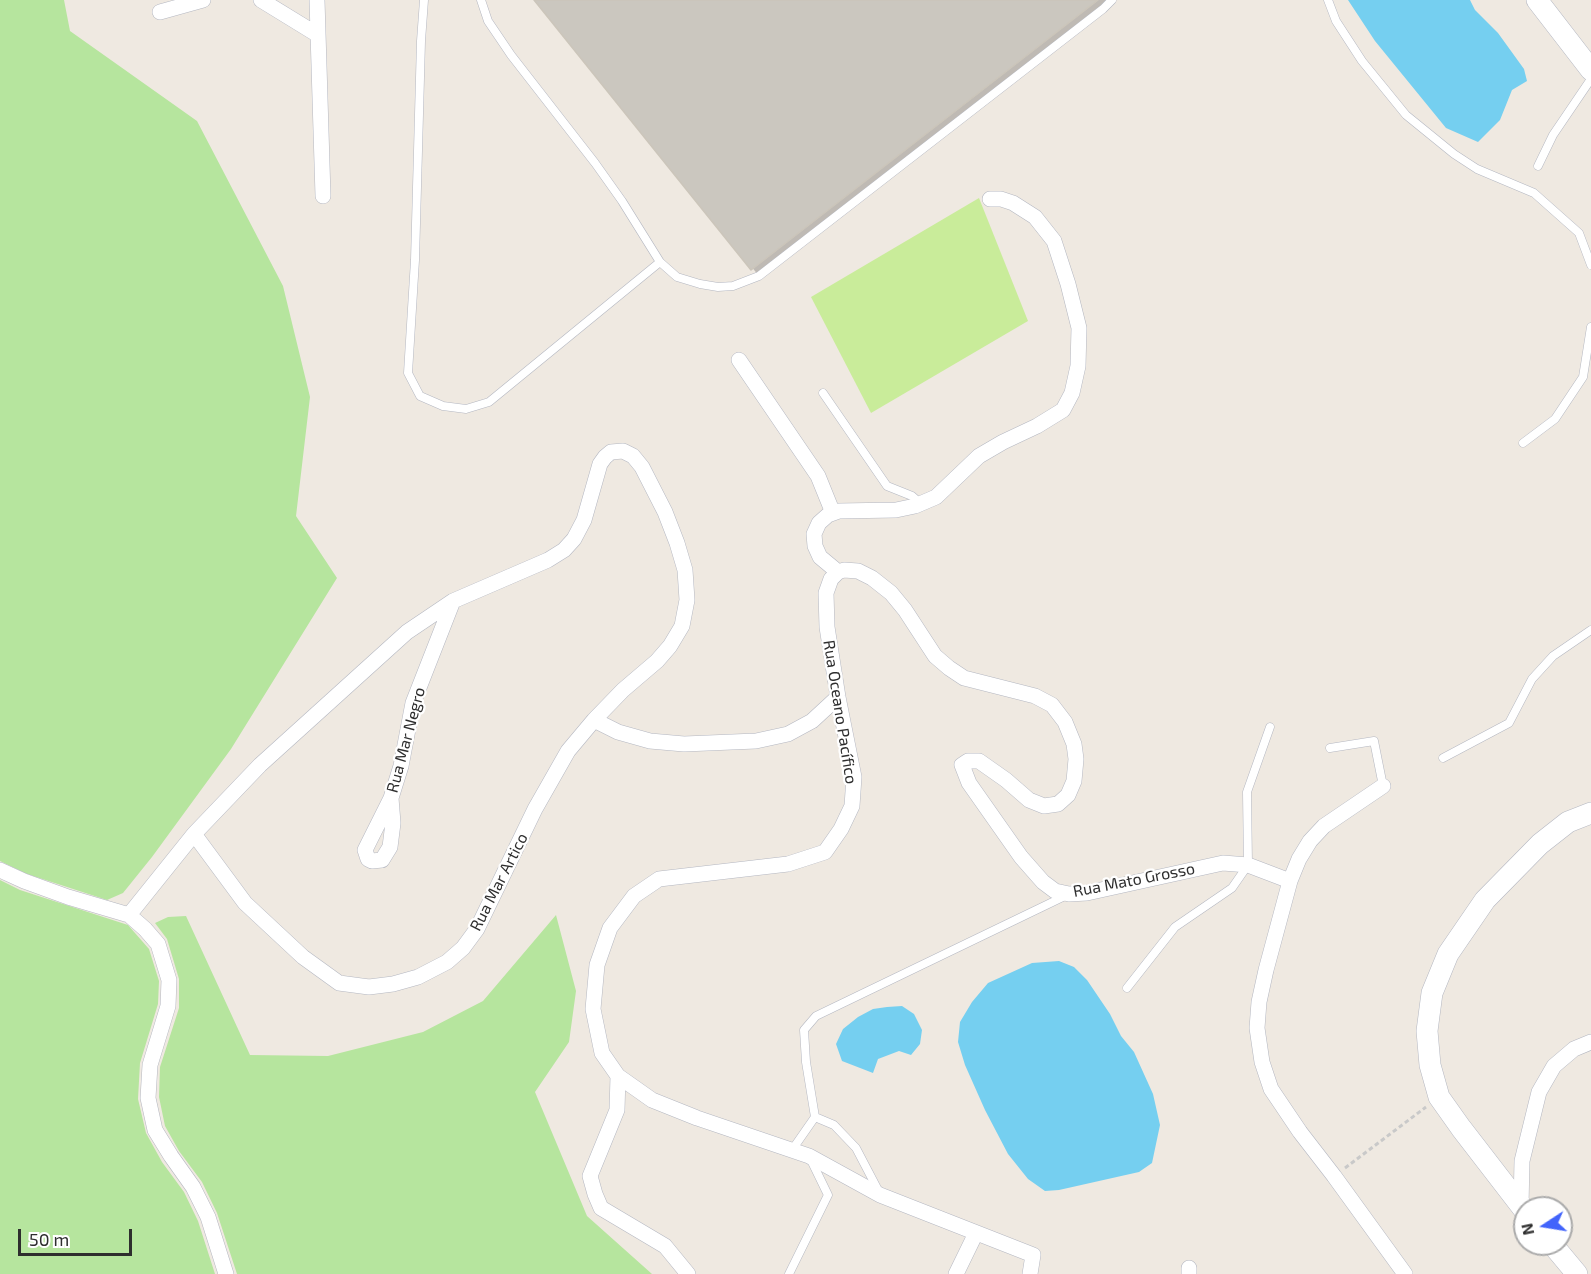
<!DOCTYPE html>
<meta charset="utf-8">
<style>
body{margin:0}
#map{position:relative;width:1591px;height:1274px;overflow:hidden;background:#efe9e1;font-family:"Exo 2",sans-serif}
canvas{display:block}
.north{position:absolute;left:1513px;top:1196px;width:60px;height:60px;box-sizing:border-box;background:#fff;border:2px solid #ababab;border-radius:50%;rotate:258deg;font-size:16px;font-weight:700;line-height:24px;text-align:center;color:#2e2e2e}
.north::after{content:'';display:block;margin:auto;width:21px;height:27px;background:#4264fb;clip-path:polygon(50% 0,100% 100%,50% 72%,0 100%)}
.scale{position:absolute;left:18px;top:1229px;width:114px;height:27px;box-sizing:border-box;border:3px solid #2e2e2e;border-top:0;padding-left:8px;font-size:18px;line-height:21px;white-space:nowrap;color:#2e2e2e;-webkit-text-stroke:4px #fff;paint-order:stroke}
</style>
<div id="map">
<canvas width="1591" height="1274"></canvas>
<div class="north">N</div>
<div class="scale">50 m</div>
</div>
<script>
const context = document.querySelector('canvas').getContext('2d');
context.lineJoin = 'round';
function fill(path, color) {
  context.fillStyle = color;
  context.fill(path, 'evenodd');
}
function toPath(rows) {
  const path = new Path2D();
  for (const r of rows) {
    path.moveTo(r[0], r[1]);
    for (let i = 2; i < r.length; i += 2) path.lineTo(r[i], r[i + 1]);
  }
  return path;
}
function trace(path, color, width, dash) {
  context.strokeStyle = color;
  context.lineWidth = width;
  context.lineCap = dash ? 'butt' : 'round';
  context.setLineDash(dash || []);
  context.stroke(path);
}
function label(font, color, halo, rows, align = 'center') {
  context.font = font + ' "Exo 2",sans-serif';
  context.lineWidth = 4.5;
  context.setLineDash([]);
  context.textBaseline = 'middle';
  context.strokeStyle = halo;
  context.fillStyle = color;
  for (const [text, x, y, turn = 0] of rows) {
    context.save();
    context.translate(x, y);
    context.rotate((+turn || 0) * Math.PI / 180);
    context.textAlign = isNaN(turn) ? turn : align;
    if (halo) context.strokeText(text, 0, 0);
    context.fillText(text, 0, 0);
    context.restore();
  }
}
fill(toPath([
 [0,0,64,0,70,31,197,121,283,286,310,397,296,516,337,578,231,749,152,857,123,893,107,900,27,874,0,861],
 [0,880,20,890,128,925,149,949,159,981,158,1004,140,1063,138,1099,146,1133,162,1162,184,1192,198,1221,215,1274,0,1274],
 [556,915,576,991,569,1042,535,1092,587,1216,652,1274,237,1274,217,1213,202,1182,179,1151,165,1126,159,1097,160,1067,179,1008,179,979,167,939,155,923,168,917,186,916,250,1055,328,1056,423,1032,483,1001]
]), '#b6e59e');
fill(toPath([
 [979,198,1028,321,871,413,811,297]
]), '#c9ec9a');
fill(toPath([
 [1348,0,1470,0,1475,10,1498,33,1524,69,1527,81,1512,90,1500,120,1478,142,1446,128,1375,41],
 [1059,961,1074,967,1087,980,1110,1014,1121,1036,1134,1052,1153,1094,1160,1125,1152,1163,1139,1172,1059,1190,1045,1191,1028,1179,1008,1154,985,1110,965,1065,958,1042,960,1022,972,1002,988,983,1032,963],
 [887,1007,902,1006,914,1014,922,1030,920,1044,911,1055,899,1051,878,1059,873,1073,842,1061,836,1044,843,1029,858,1017,873,1009]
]), '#75cff0');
fill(toPath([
 [536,0,1112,0,759,276]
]), '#0003');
const building = toPath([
 [534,0,1098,0,751,270,534,0]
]);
fill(building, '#cbc7bf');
trace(building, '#cbc5ba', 1.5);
const lane = toPath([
 [424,0,421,41,415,260,408,373,420,396,443,406,466,409,489,402,660,262],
 [481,0,488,21,511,55,595,163,622,201,660,262,677,277,700,284,718,287,733,286,759,276,1103,9,1112,0],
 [1328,0,1336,21,1362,61,1406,115,1454,154,1477,169,1534,193,1579,233,1591,265],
 [1538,166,1553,135,1591,79],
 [823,393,887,486,912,496,920,503],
 [1523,443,1555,419,1583,377,1591,327],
 [1330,748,1374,741,1383,786],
 [1443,758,1509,723,1532,679,1553,656,1591,630],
 [1127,988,1175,927,1232,888,1248,865,1247,792,1270,727],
 [815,1117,806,1062,804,1030,816,1016,1065,896],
 [792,1150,815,1117,834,1125,856,1148,878,1190],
 [789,1274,828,1195,811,1160]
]);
const street = toPath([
 [261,0,318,35],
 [317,0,323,196],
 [160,12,203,0],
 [990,199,1001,199,1013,203,1035,217,1054,241,1068,284,1079,328,1078,366,1072,393,1063,410,1037,426,1003,442,979,456,936,497,915,506,896,510,839,511,828,515,819,523,814,534,815,546,820,557,838,572,844,570,858,571,872,578,891,593,905,610,935,656,949,668,964,678,1035,696,1052,705,1065,722,1074,744,1076,759,1074,781,1068,795,1058,804,1044,806,1029,800,1006,780,979,761,968,761,962,765,969,783,1021,857,1043,882,1055,891,1069,894,1087,893,1223,863,1248,865,1290,881],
 [739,360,818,476,833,513],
 [623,451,633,456,642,467,665,512,677,543,685,570,687,600,682,626,670,646,657,661,623,690,594,720,568,751,535,809,477,929,463,948,447,962,418,977,393,984,369,987,339,983,303,957,245,903,194,834,260,765,407,632,453,601,548,560,564,550,574,539,584,520,600,464,605,457,611,452,623,451],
 [594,720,618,732,650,741,684,744,756,741,788,734,812,721,838,697],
 [1383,786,1324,826,1310,841,1299,859,1290,881,1266,970,1259,1002,1257,1028,1262,1062,1271,1089,1300,1132,1334,1176,1405,1274],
 [391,798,393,823,390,847,382,860,372,861,368,859,365,850,391,798,401,766,413,703,453,601],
 [0,870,24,881,68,897,129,915,145,929,158,944,169,980,168,1006,150,1065,148,1098,155,1130,171,1156,193,1187,208,1217,226,1274],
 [129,915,194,834],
 [618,1076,652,1100,697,1118,809,1156,880,1195,1033,1255,1030,1274],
 [1521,1206,1522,1161,1539,1092,1554,1066,1574,1049,1591,1042],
 [688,1274,665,1246,601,1208,595,1194,590,1176,617,1110,618,1076,602,1053,593,1009,597,965,610,928,634,896,659,879,788,864,825,852,841,829,852,806,854,777,838,697,827,627,826,593,831,579,838,572],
 [956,1274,976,1233],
 [1189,1274,1189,1268]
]);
const secondary = toPath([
 [1537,0,1591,70],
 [1525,1211,1461,1128,1439,1097,1430,1065,1427,1031,1432,993,1448,954,1485,900,1540,844,1568,822,1591,813],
 [1552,1244,1577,1274]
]);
trace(lane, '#b4b7c1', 9);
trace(street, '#b4b7c1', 16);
trace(secondary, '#b4b7c1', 22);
trace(toPath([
 [1345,1168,1426,1107]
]), '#c9c9c9', 3, [4.5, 3]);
trace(lane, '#fff', 8);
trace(street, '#fff', 15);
trace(secondary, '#fff', 21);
label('16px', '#2e2e2e', '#fff', [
 ["Rua Oceano Pacífico",840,712,81],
 ["Rua Mar Negro",406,740,-75],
 ["Rua Mato Grosso",1134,880,-11],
 ["Rua Mar Artico",499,882,-63]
]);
</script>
